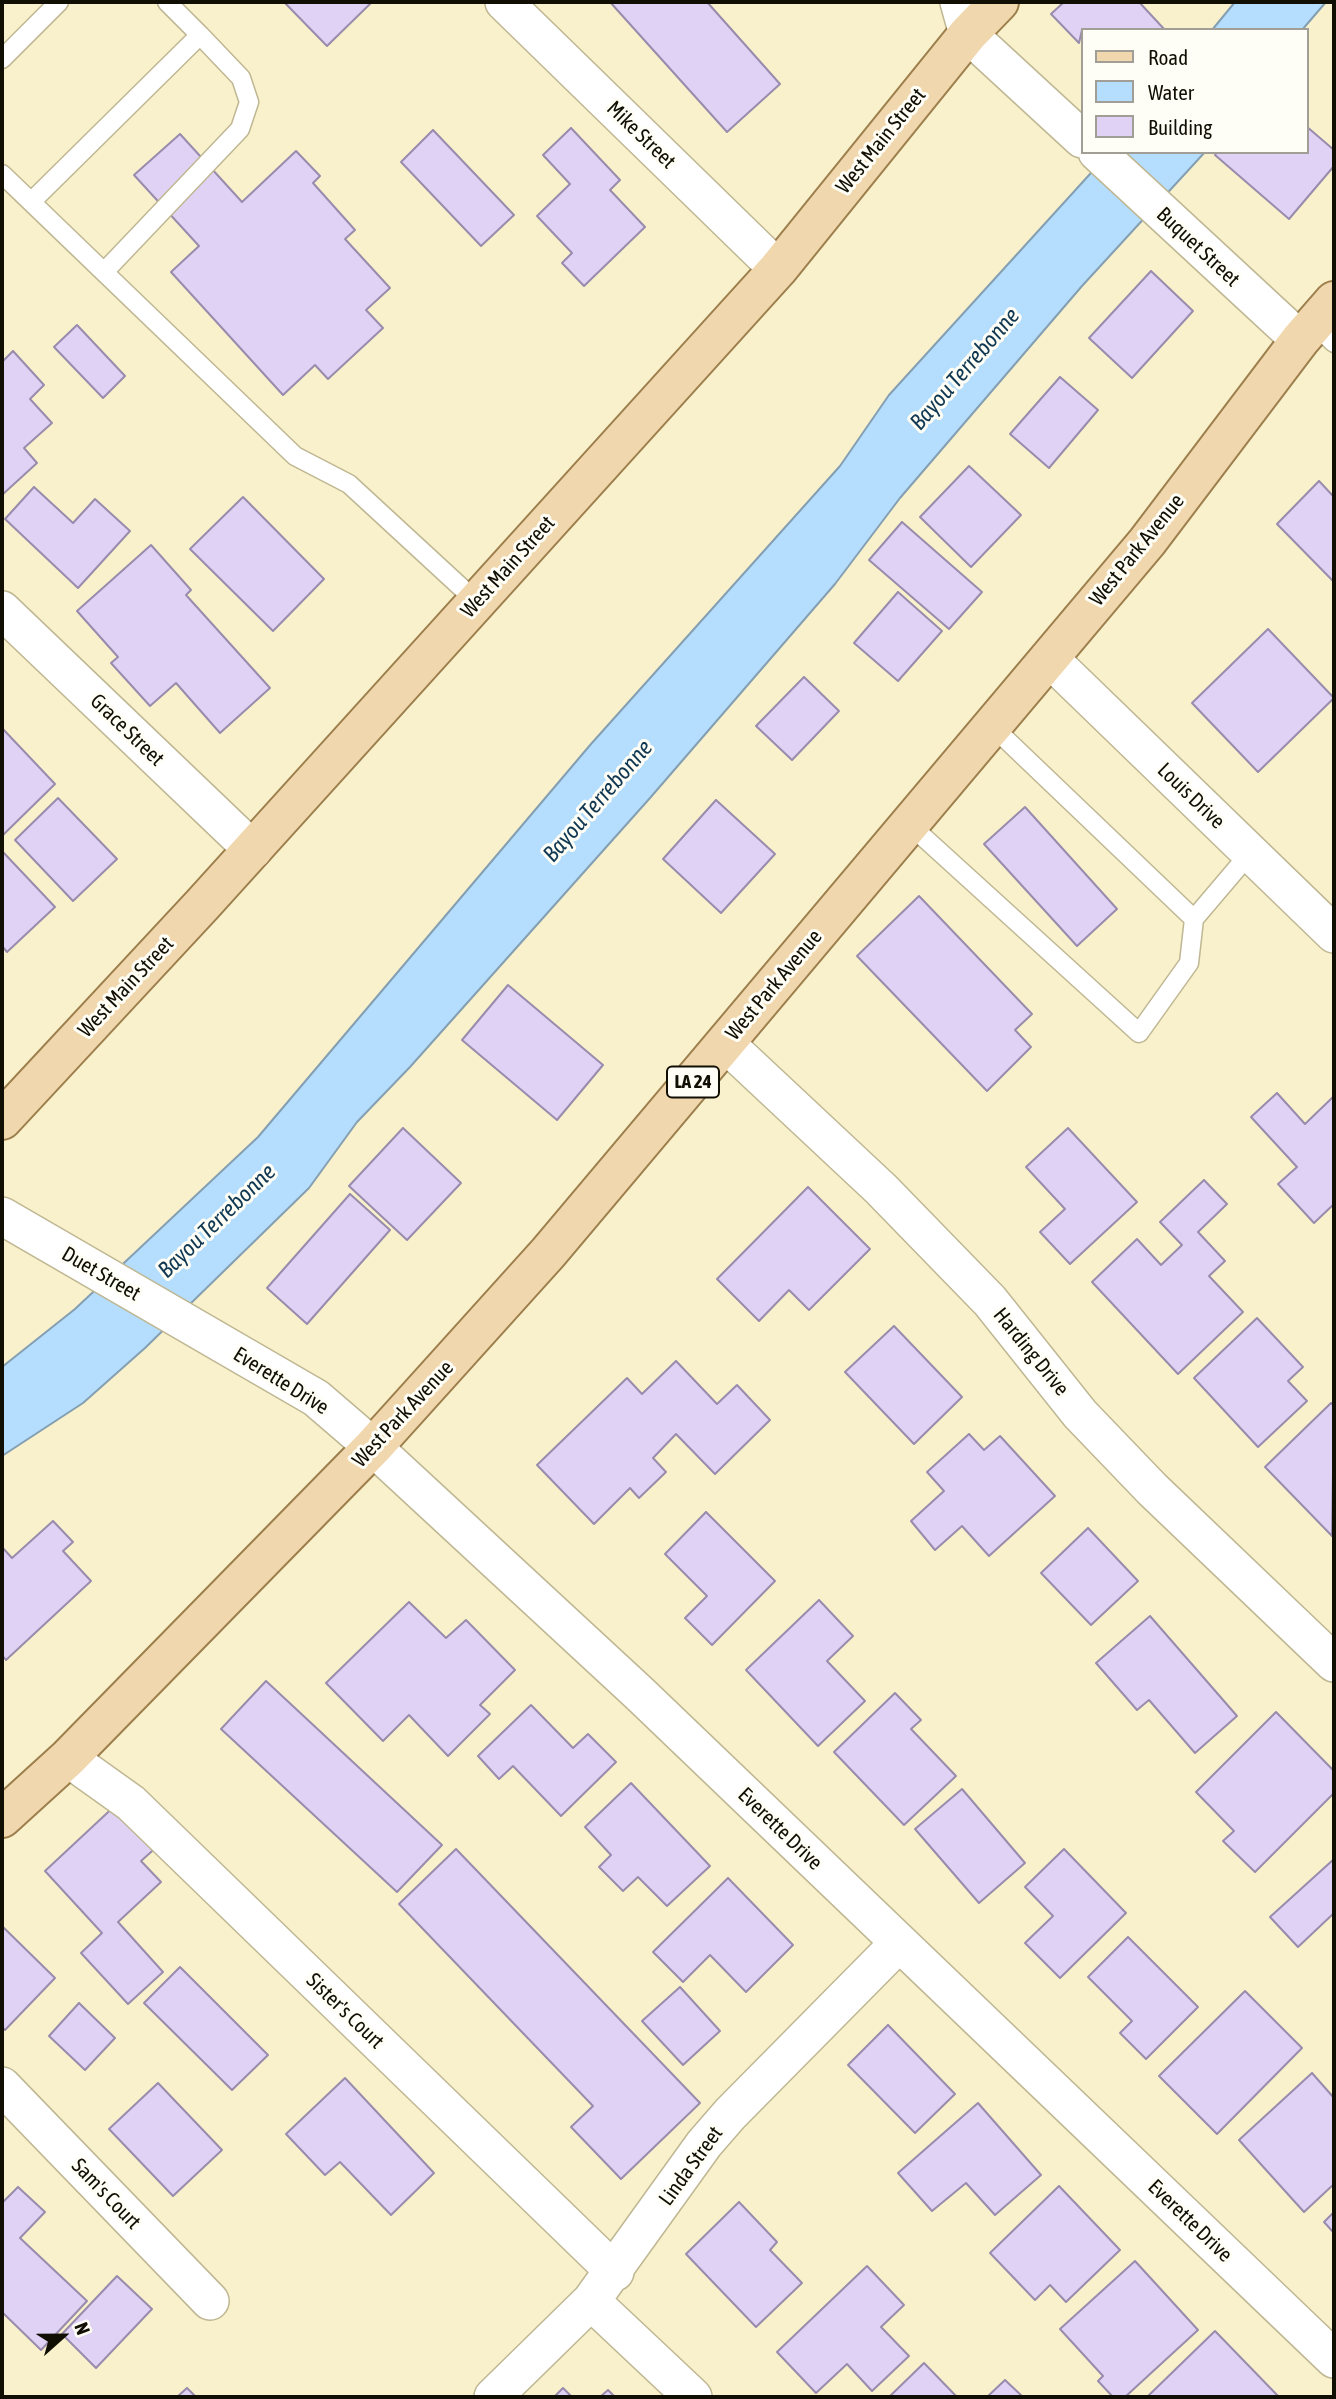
<!DOCTYPE html>
<style>
body{margin:0}
#map{position:relative;width:1336px;height:2399px;overflow:hidden;background:#f9f1cb;font-family:"Asap Condensed",sans-serif}
canvas{display:block}
.frame{position:absolute;inset:0;border:4px solid #110e03;pointer-events:none}
.legend{position:absolute;left:1081px;top:28px;width:228px;height:126px;box-sizing:border-box;background:#fffef6;border:2px solid #a09e95;margin:0;padding:9px 12px;list-style:none;font-size:21px;color:#110e03}
.legend li{display:flex;align-items:center;gap:14px;height:35px}
.legend b{width:35px;border:2px solid #a09e95}
.north{position:absolute;left:28px;top:2301px;width:70px;height:70px;-webkit-text-stroke:5px #fffef6;paint-order:stroke;rotate:69deg;font-size:19px;font-weight:700;line-height:28px;text-align:center;color:#110e03}
.north::after{content:'';display:block;margin:auto;width:24px;height:32px;background:#110e03;clip-path:polygon(50% 0,100% 100%,50% 72%,0 100%)}
</style>
<div id="map">
<canvas width="1336" height="2399"></canvas>
<div class="frame"></div>
<ul class="legend">
<li><b style="height:9px;background:#f1d7ad"></b>Road</li>
<li><b style="height:19px;background:#b5ddfd"></b>Water</li>
<li><b style="height:19px;background:#dfd2f5"></b>Building</li>
</ul>
<div class="north">N</div>
</div>
<script>
const context = document.querySelector('canvas').getContext('2d');
context.lineJoin = 'round';
function fill(path, color) {
  context.fillStyle = color;
  context.fill(path, 'evenodd');
}
function toPath(rows) {
  const path = new Path2D();
  for (const r of rows) {
    path.moveTo(r[0], r[1]);
    for (let i = 2; i < r.length; i += 2) path.lineTo(r[i], r[i + 1]);
  }
  return path;
}
function trace(path, color, width, dash) {
  context.strokeStyle = color;
  context.lineWidth = width;
  context.lineCap = dash ? 'butt' : 'round';
  context.setLineDash(dash || []);
  context.stroke(path);
}
function label(font, color, halo, rows, align = 'center') {
  context.font = font + ' "Asap Condensed",sans-serif';
  context.lineWidth = 6;
  context.setLineDash([]);
  context.textBaseline = 'middle';
  context.strokeStyle = halo;
  context.fillStyle = color;
  for (const [text, x, y, turn = 0] of rows) {
    context.save();
    context.translate(x, y);
    context.rotate((+turn || 0) * Math.PI / 180);
    context.textAlign = isNaN(turn) ? turn : align;
    if (halo) context.strokeText(text, 0, 0);
    context.fillText(text, 0, 0);
    context.restore();
  }
}
const water = toPath([
 [1235,2,1326,2,1302,30,1212,30,1235,2],
 [1110,152,1205,152,1082,286,900,498,835,584,650,798,410,1067,357,1122,309,1188,145,1348,83,1403,2,1456,2,1367,75,1309,258,1137,591,744,840,466,889,395,1110,152]
]);
fill(water, '#b5ddfd');
trace(water, '#849fb2', 2);
const building = toPath([
 [284,2,372,2,327,46,284,2],
 [610,2,707,2,780,84,727,132,610,2],
 [1064,2,1139,2,1165,30,1082,30,1079,43,1051,14,1064,2],
 [1306,126,1334,150,1334,166,1289,219,1215,155,1217,152,1306,152,1306,126],
 [571,128,620,180,610,190,645,227,584,286,562,263,572,253,537,216,570,184,543,155,571,128],
 [433,130,514,215,481,246,401,162,433,130],
 [180,134,242,202,296,151,320,176,313,183,355,230,345,239,390,288,366,310,383,328,328,379,315,365,283,395,171,272,199,246,134,175,180,134],
 [1151,271,1193,311,1132,378,1089,338,1151,271],
 [77,325,125,376,103,398,54,347,77,325],
 [13,351,44,385,30,399,52,423,24,448,37,463,2,495,2,362,13,351],
 [1060,377,1098,410,1049,468,1010,434,1060,377],
 [969,466,1021,515,971,567,920,517,969,466],
 [1319,481,1334,497,1334,582,1277,524,1319,481],
 [34,487,73,523,95,499,130,531,78,588,5,519,34,487],
 [243,497,324,579,273,631,190,549,243,497],
 [902,522,982,592,949,629,869,560,902,522],
 [151,545,191,590,186,595,270,688,220,733,176,683,150,706,111,663,118,657,77,611,151,545],
 [898,592,942,631,898,681,854,643,898,592],
 [1268,629,1334,698,1258,772,1192,703,1268,629],
 [804,677,839,711,792,760,756,726,804,677],
 [2,728,55,784,2,836,2,728],
 [58,798,117,859,73,901,15,840,58,798],
 [716,800,775,854,721,913,663,859,716,800],
 [1025,807,1117,909,1077,946,984,844,1025,807],
 [2,851,55,907,7,952,2,946,2,851],
 [919,896,1032,1014,1015,1030,1031,1047,987,1091,857,956,919,896],
 [508,985,603,1065,557,1120,462,1040,508,985],
 [1277,1093,1305,1124,1334,1096,1334,1204,1314,1223,1278,1184,1297,1167,1251,1117,1277,1093],
 [403,1128,461,1183,407,1240,349,1186,403,1128],
 [1068,1128,1137,1202,1070,1264,1040,1232,1065,1209,1026,1167,1068,1128],
 [1204,1180,1227,1204,1198,1232,1225,1261,1209,1276,1243,1312,1178,1374,1092,1282,1137,1239,1161,1265,1182,1245,1160,1222,1204,1180],
 [808,1187,870,1249,809,1310,789,1290,759,1321,717,1279,808,1187],
 [350,1194,390,1230,307,1324,267,1288,350,1194],
 [1257,1318,1303,1367,1288,1381,1307,1401,1258,1447,1194,1378,1257,1318],
 [894,1326,962,1397,914,1444,845,1372,894,1326],
 [676,1361,717,1404,737,1385,770,1420,715,1474,676,1434,653,1458,666,1472,639,1498,630,1488,594,1524,537,1465,627,1378,642,1394,676,1361],
 [1331,1403,1334,1406,1332,1536,1265,1467,1331,1403],
 [969,1434,984,1450,1000,1436,1055,1496,989,1556,962,1526,935,1550,911,1521,944,1491,927,1472,969,1434],
 [706,1512,775,1581,712,1645,685,1618,707,1596,665,1554,706,1512],
 [53,1521,73,1542,63,1551,91,1581,6,1660,2,1655,2,1547,12,1558,53,1521],
 [1088,1528,1138,1581,1091,1625,1041,1573,1088,1528],
 [819,1600,853,1636,827,1661,865,1701,818,1746,746,1670,819,1600],
 [409,1602,446,1638,466,1620,515,1670,480,1705,490,1714,448,1756,409,1715,383,1741,326,1683,409,1602],
 [1150,1616,1237,1716,1195,1753,1149,1700,1137,1710,1096,1663,1150,1616],
 [266,1681,442,1845,397,1892,221,1729,266,1681],
 [895,1693,921,1720,911,1729,956,1776,904,1825,834,1752,895,1693],
 [531,1705,573,1748,588,1734,616,1762,561,1816,513,1766,499,1779,478,1756,531,1705],
 [1276,1712,1334,1771,1334,1793,1255,1872,1223,1841,1234,1831,1196,1792,1276,1712],
 [631,1783,710,1866,667,1906,638,1877,623,1891,599,1867,611,1855,585,1827,631,1783],
 [962,1789,1025,1863,979,1903,915,1829,962,1789],
 [120,1801,160,1844,141,1861,161,1882,118,1922,163,1972,128,2004,81,1953,102,1933,45,1871,120,1801],
 [456,1849,700,2103,621,2179,571,2127,593,2106,399,1904,456,1849],
 [1064,1849,1126,1913,1060,1978,1025,1943,1053,1916,1025,1887,1064,1849],
 [1334,1859,1334,1913,1298,1947,1270,1917,1334,1859],
 [728,1878,793,1945,746,1992,710,1955,683,1982,653,1952,728,1878],
 [2,1926,55,1978,5,2030,2,2027,2,1926],
 [1128,1937,1198,2007,1146,2059,1120,2033,1132,2021,1088,1977,1128,1937],
 [180,1967,268,2055,232,2090,144,2003,180,1967],
 [680,1987,720,2031,683,2065,642,2021,680,1987],
 [1245,1991,1302,2048,1217,2134,1159,2076,1245,1991],
 [79,2003,115,2038,85,2070,49,2036,79,2003],
 [888,2025,955,2094,915,2133,848,2065,888,2025],
 [1312,2073,1334,2098,1334,2184,1304,2212,1239,2140,1312,2073],
 [345,2078,434,2173,391,2215,340,2162,325,2175,286,2134,345,2078],
 [158,2083,222,2150,173,2196,109,2129,158,2083],
 [978,2103,1041,2175,995,2215,966,2183,932,2211,898,2173,978,2103],
 [1059,2186,1120,2250,1066,2302,1050,2285,1035,2300,990,2253,1059,2186],
 [18,2187,45,2212,20,2238,87,2301,41,2350,2,2312,2,2203,18,2187],
 [739,2202,777,2242,770,2250,802,2283,756,2327,686,2254,739,2202],
 [1334,2212,1334,2233,1324,2222,1334,2212],
 [1135,2261,1198,2330,1125,2397,1113,2397,1098,2381,1103,2376,1060,2329,1135,2261],
 [867,2266,904,2305,881,2327,909,2356,872,2391,847,2364,816,2393,777,2352,867,2266],
 [117,2276,152,2309,96,2368,62,2334,117,2276],
 [1215,2331,1279,2397,1147,2397,1215,2331],
 [924,2363,957,2397,889,2397,924,2363],
 [1005,2380,1023,2397,987,2397,1005,2380],
 [187,2388,196,2397,177,2397,187,2388],
 [563,2388,572,2397,554,2397,563,2388],
 [608,2390,615,2397,600,2397,608,2390]
]);
fill(building, '#dfd2f5');
trace(building, '#988bac', 2);
const lane = toPath([
 [2,59,59,2],
 [2,174,295,456,349,484,477,602],
 [31,202,200,35,167,2],
 [104,272,240,129,249,102,241,78,200,35],
 [1313,323,1334,343],
 [992,726,1194,919,1250,853],
 [909,824,1139,1033,1189,963,1194,919]
]);
const street = toPath([
 [504,2,778,269],
 [959,2,968,34,1082,139],
 [1097,152,1300,340],
 [2,610,253,850],
 [1049,658,1334,934],
 [725,1043,881,1189,990,1301,1080,1414,1152,1489,1334,1663],
 [2,1216,316,1398,373,1447,640,1694,1334,2359],
 [68,1758,131,1803,615,2272],
 [2,2086,210,2301],
 [591,2301,693,2397],
 [493,2397,591,2301,704,2144,730,2114,899,1943]
]);
const primary = toPath([
 [2,1120,202,905,778,269,968,34,999,2],
 [2,1818,68,1758,373,1447,548,1253,1147,542,1300,340,1334,301]
]);
trace(lane, '#bfb793', 21);
trace(street, '#bfb793', 40);
trace(primary, '#9d7f4e', 42);
trace(lane, '#fff', 18);
trace(street, '#fff', 37);
trace(primary, '#f1d7ad', 38);
for (const [x, y, w] of [
 [693,1082,52]
]) {
  const box = new Path2D();
  box.roundRect(x - w / 2, y - 15.5, w, 31, 5);
  context.fillStyle = '#fffef6';
  context.fill(box);
  trace(box, '#110e03', 2);
}
label('bold 19px', '#110e03', null, [
 ["LA 24",693,1082]
]);
label('21px', '#110e03', '#fffef6', [
 ["Mike Street",641,135,44],
 ["West Main Street",881,141,-51],
 ["Buquet Street",1198,247,43],
 ["West Park Avenue",1137,550,-51],
 ["West Main Street",508,567,-48],
 ["Grace Street",127,730,44],
 ["Louis Drive",1191,796,44],
 ["West Park Avenue",774,985,-50],
 ["West Main Street",126,987,-47],
 ["Duet Street",101,1274,30],
 ["Harding Drive",1031,1352,51],
 ["Everette Drive",281,1381,32],
 ["West Park Avenue",403,1414,-47],
 ["Everette Drive",780,1829,44],
 ["Sister's Court",345,2011,44],
 ["Linda Street",691,2166,-54],
 ["Sam's Court",106,2194,46],
 ["Everette Drive",1190,2221,44]
]);
label('italic 23px', '#103852', '#fffef6', [
 ["Bayou Terrebonne",965,369,-49],
 ["Bayou Terrebonne",598,801,-49],
 ["Bayou Terrebonne",217,1221,-44]
]);
</script>
